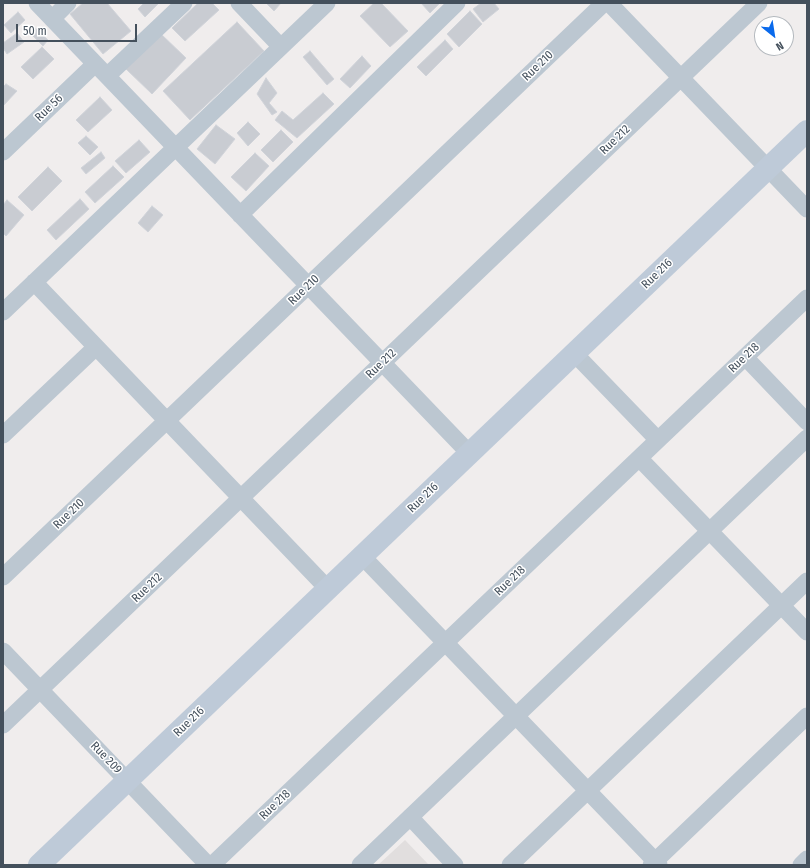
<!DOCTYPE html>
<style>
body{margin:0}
#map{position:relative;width:810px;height:868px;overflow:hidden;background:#f0eded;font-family:"Fira Sans Condensed",sans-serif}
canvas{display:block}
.frame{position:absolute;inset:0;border:4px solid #44505c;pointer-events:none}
.north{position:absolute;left:754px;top:16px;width:40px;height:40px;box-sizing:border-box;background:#fff;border:1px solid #b4b9be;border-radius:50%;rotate:150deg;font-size:11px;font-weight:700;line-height:16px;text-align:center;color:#44505c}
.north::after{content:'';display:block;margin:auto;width:14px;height:18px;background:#0a6aec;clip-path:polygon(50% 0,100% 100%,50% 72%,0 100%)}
.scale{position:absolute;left:16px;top:24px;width:121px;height:18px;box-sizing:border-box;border:2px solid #44505c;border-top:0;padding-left:5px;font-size:12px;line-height:14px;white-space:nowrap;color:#44505c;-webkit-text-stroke:3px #fff;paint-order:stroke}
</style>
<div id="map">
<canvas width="810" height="868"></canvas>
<div class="frame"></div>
<div class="north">N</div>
<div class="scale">50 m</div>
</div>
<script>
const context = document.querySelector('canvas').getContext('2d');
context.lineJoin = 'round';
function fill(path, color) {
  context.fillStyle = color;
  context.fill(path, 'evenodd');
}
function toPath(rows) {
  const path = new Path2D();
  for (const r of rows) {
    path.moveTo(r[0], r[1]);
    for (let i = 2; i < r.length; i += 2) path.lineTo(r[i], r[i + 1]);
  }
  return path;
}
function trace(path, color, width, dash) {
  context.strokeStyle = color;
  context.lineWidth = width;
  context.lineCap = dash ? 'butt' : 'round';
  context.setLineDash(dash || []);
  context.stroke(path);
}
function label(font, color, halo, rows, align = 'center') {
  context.font = font + ' "Fira Sans Condensed",sans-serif';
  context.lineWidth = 3;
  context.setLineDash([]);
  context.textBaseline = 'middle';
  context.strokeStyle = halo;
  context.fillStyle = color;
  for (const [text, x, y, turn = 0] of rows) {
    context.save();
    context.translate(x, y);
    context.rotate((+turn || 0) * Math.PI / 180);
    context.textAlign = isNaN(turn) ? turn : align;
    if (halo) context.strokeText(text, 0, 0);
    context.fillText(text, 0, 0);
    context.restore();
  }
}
fill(toPath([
 [405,840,429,865,378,865]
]), '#e1dede');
const building = toPath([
 [83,3,107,3,131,31,103,54,70,14,83,3],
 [144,3,159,3,145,17,138,9,144,3],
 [198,3,212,3,219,10,185,41,172,28,198,3],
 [266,3,281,3,274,11,266,3],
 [374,3,381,3,408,31,390,47,360,16,374,3],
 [421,3,440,3,430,13,421,3],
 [481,3,494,3,499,9,483,22,473,9,481,3],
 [470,11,482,24,459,47,447,34,470,11],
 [18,12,25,20,11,33,4,25,18,12],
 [237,22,264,51,190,120,163,91,237,22],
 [33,26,48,40,43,46,28,31,33,26],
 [17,33,24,42,7,54,3,48,3,43,17,33],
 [160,33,186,58,152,94,126,69,160,33],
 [445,40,453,49,426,76,417,67,445,40],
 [42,47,54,59,33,79,21,67,42,47],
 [310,51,334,79,327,85,303,57,310,51],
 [362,56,371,66,350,88,340,79,362,56],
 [266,78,277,93,269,103,277,112,272,115,257,94,266,78],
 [6,84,17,91,3,106,3,87,6,84],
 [323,93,334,104,297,138,275,120,282,111,293,120,323,93],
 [100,97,112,110,88,132,76,120,100,97],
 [248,122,260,134,248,146,237,133,248,122],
 [216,125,235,139,215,164,197,149,216,125],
 [281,130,293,142,273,162,261,150,281,130],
 [86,136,98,147,90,155,78,143,86,136],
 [139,140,150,152,126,173,115,161,139,140],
 [101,152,105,158,86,174,81,168,101,152],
 [255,153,269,166,246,191,231,177,255,153],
 [113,166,124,177,95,203,85,192,113,166],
 [48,167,62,181,32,211,18,197,48,167],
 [80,199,89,209,56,240,47,230,80,199],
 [7,200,24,215,6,236,3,233,3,205,7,200],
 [152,206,163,215,148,232,138,223,152,206]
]);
fill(building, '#c9ccd2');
trace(building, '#d0d3d9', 1);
trace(toPath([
 [37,3,470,454],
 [239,3,281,47],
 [609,3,807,209],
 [52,19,68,3],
 [107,76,184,3],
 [3,152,95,64],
 [240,215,457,3],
 [34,282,328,589],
 [3,312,327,3],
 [574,353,658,440],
 [745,357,807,422],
 [3,435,96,347],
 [639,458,807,632],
 [362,556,659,865],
 [3,577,604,3],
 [3,651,208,865],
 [3,725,759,3],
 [410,817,455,865],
 [212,865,807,298],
 [360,865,807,438],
 [510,865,807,581],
 [651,865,807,716],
 [801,865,807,859]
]), '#bcc7d1', 17);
trace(toPath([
 [39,865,807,131]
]), '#becad8', 22);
label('12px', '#44505c', '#fff', [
 ["Rue 210",538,66,-44],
 ["Rue 56",49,108,-44],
 ["Rue 212",615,140,-44],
 ["Rue 216",657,274,-44],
 ["Rue 210",304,290,-44],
 ["Rue 218",744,358,-44],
 ["Rue 212",381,364,-44],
 ["Rue 216",423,498,-44],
 ["Rue 210",69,514,-44],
 ["Rue 218",510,581,-44],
 ["Rue 212",147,588,-44],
 ["Rue 216",189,722,-44],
 ["Rue 209",106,758,46],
 ["Rue 218",275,805,-44]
]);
</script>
